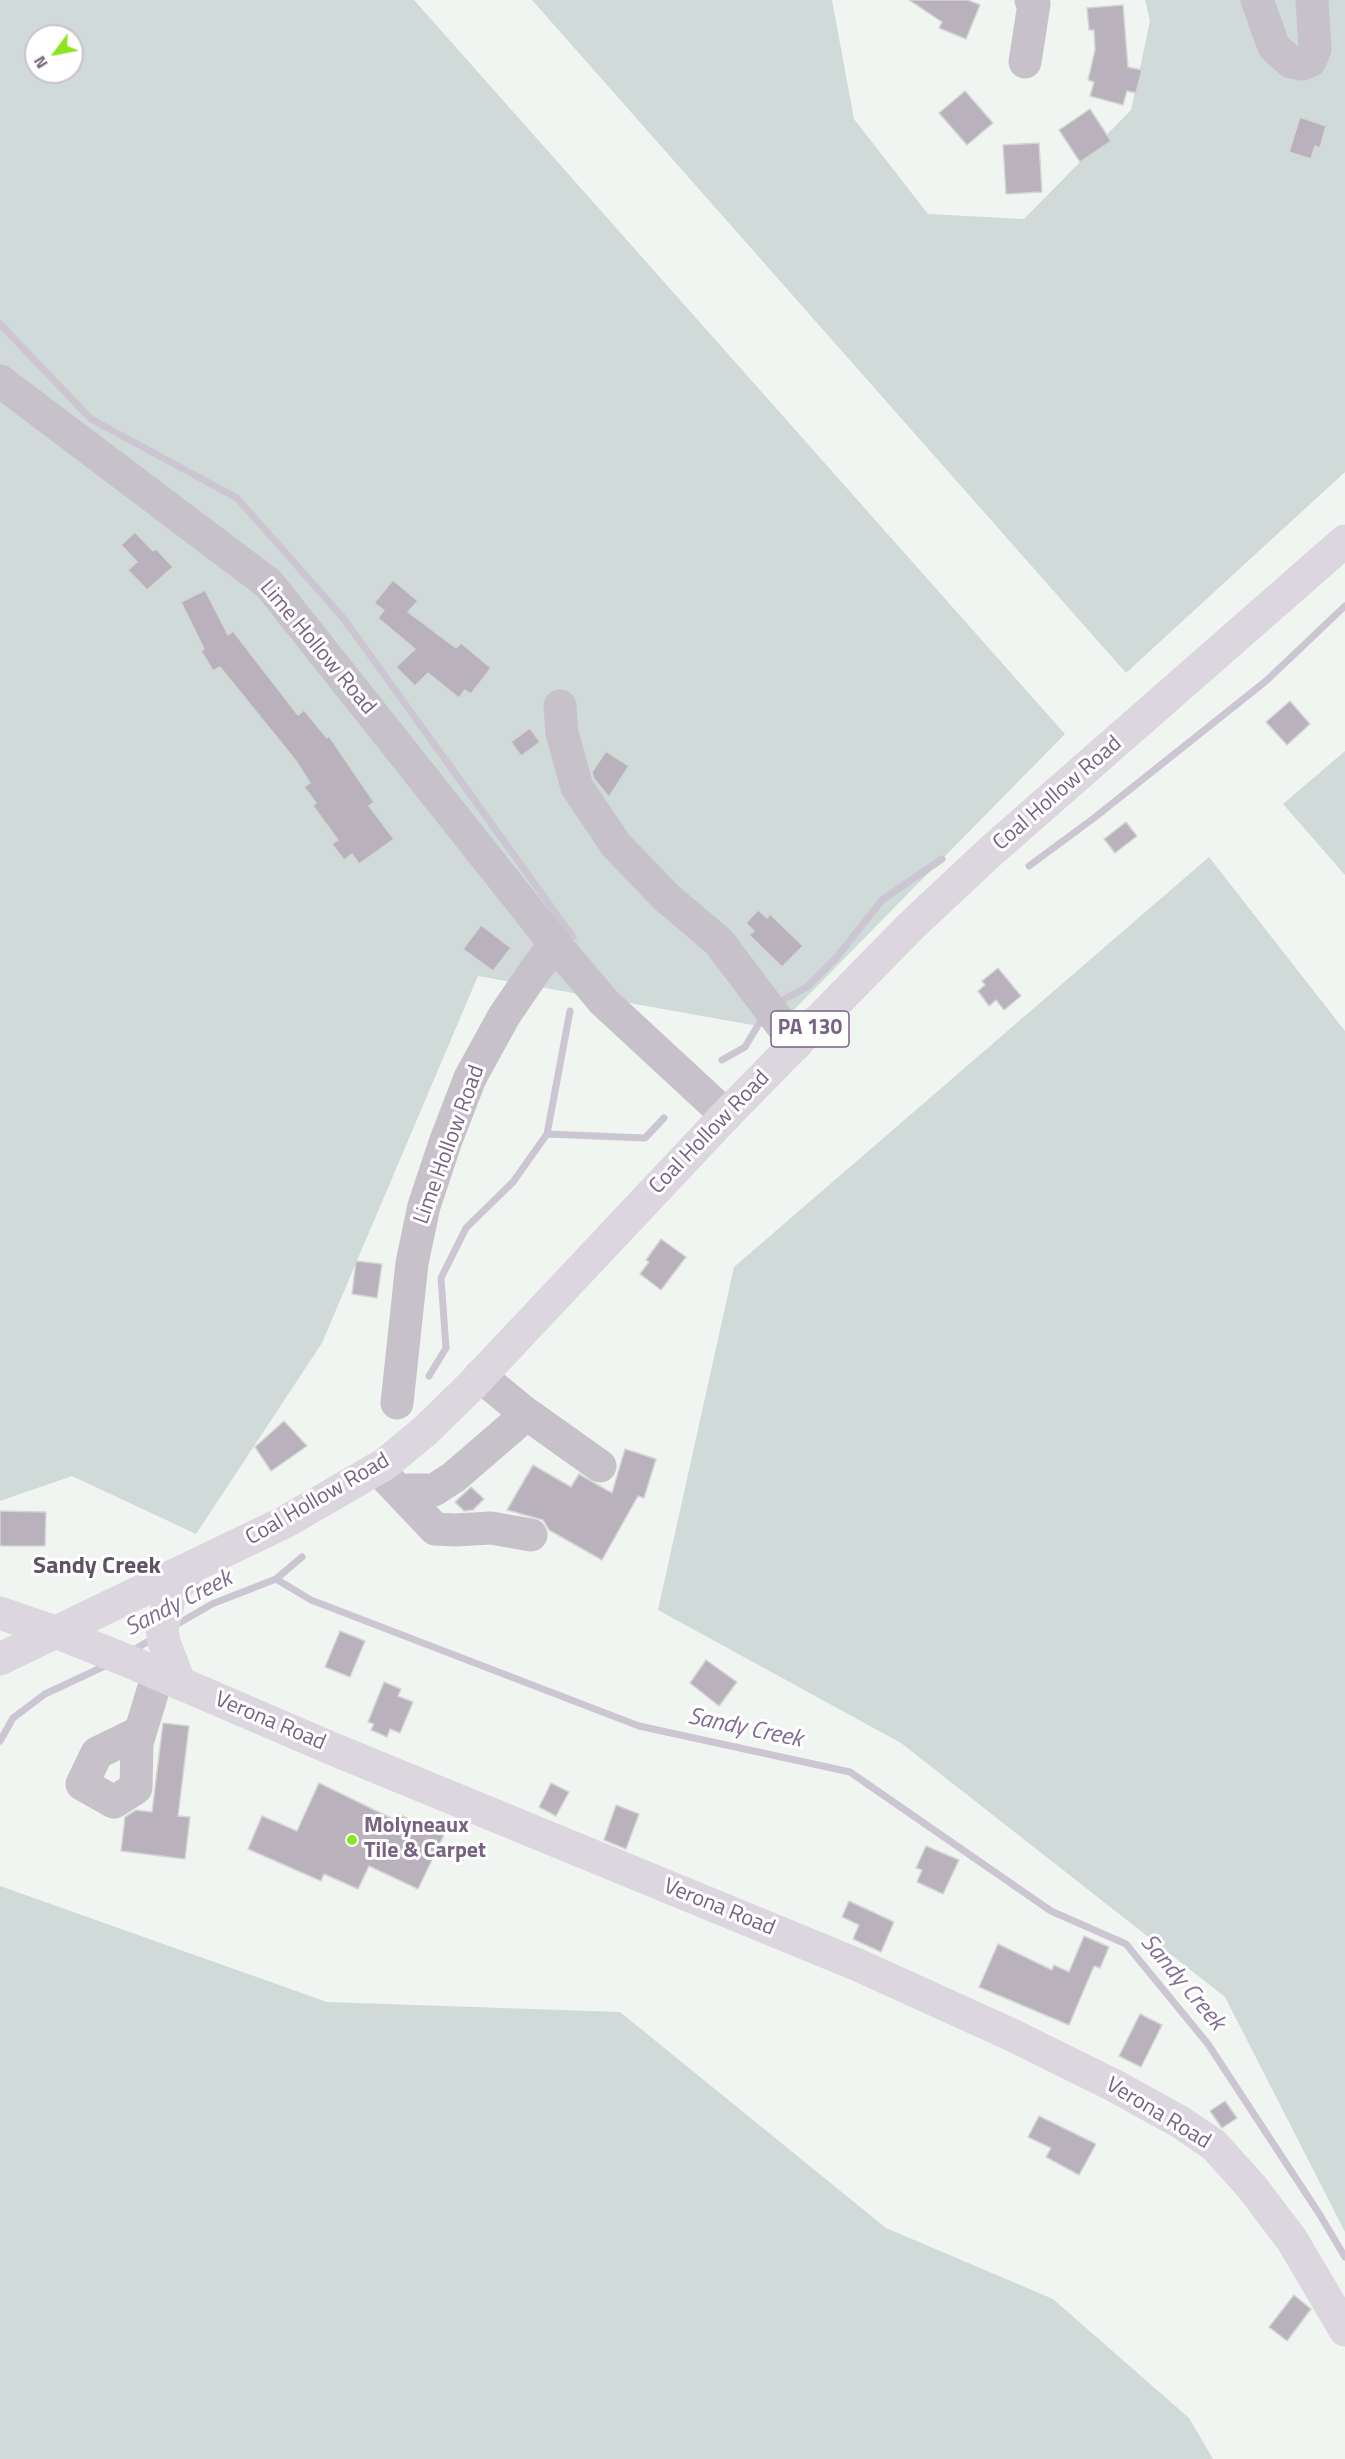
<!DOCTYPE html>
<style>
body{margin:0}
#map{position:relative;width:1345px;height:2459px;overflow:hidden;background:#f1f5f2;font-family:"Titillium Web",sans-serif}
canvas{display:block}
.north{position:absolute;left:24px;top:24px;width:60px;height:60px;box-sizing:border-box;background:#fff;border:2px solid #c9c1cd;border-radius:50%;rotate:238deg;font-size:16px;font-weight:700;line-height:24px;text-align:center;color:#786382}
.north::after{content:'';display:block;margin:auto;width:21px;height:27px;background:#8fe422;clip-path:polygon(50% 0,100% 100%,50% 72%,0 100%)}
</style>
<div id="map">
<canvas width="1345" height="2459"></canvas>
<div class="north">N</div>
</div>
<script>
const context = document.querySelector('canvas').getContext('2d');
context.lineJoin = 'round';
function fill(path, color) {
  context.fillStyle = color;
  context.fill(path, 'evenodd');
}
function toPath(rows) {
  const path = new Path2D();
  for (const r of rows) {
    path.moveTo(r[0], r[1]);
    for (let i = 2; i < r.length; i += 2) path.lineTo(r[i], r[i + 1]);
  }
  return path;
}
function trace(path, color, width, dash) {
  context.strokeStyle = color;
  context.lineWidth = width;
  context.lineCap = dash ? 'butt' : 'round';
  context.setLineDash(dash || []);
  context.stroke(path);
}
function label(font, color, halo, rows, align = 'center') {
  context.font = font + ' "Titillium Web",sans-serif';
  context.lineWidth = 6;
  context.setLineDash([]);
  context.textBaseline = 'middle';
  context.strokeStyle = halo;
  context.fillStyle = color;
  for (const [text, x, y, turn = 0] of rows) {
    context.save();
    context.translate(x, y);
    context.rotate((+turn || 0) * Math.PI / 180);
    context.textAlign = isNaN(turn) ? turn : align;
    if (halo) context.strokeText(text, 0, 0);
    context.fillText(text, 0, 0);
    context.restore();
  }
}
fill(toPath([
 [0,0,414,0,1065,734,775,1029,478,976,322,1343,196,1534,72,1476,0,1501],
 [36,36,72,36,72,72,36,72],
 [532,0,832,0,854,119,928,214,1024,219,1131,110,1150,21,1145,0,1345,0,1345,472,1126,673],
 [1345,751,1345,875,1283,804],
 [1209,857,1345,1031,1345,2232,1225,1997,901,1743,658,1610,734,1267],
 [0,1886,327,2002,620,2012,886,2228,1053,2299,1189,2418,1213,2459,0,2459]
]), '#d0dad8');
trace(toPath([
 [0,324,91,419,237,498,344,619,573,937],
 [1029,866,1094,818,1266,681,1345,606],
 [777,1003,807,987,837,957,882,900,942,859],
 [722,1060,745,1047,763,1017],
 [547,1134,645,1138,664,1118],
 [429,1376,446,1348,441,1278,466,1228,513,1182,547,1134,570,1011],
 [276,1579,302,1557],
 [174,1626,212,1604,276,1579,311,1600,639,1726,850,1772,1051,1911,1126,1944,1208,2044,1320,2215,1345,2257],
 [130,1652,154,1638],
 [0,1741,13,1718,45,1694,107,1665]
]), '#ccc6d2', 7);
const building = toPath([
 [909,0,968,0,980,5,966,39,939,28,942,22,909,0],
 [1123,5,1128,67,1142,70,1136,93,1127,91,1123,105,1090,96,1094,82,1088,80,1095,50,1094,30,1089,30,1087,8,1123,5],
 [965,91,993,123,967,145,939,113,965,91],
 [1090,109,1111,141,1080,162,1059,130,1090,109],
 [1300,117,1326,126,1320,148,1315,146,1311,159,1289,152,1300,117],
 [1039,143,1042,192,1006,194,1003,145,1039,143],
 [135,532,153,551,156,549,173,567,147,590,128,570,137,562,121,545,135,532],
 [393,580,418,601,408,612,456,648,461,643,491,668,471,694,465,690,459,698,428,673,415,686,396,667,415,649,378,618,384,610,374,603,393,580],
 [205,590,228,635,233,631,298,715,304,710,327,738,329,736,374,802,369,806,394,839,359,864,352,854,344,860,332,844,338,840,313,806,316,803,304,787,310,783,296,761,220,667,213,671,201,651,204,649,181,602,205,590],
 [1290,701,1310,724,1287,745,1266,722,1290,701],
 [530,728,540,742,521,756,511,742,530,728],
 [606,751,629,766,609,797,594,779,592,772,606,751],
 [1126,822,1137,836,1115,853,1104,839,1126,822],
 [758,910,767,918,770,914,803,946,782,967,749,935,754,931,746,923,758,910],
 [481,925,511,948,493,971,463,949,481,925],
 [998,968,1021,996,1004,1010,996,1000,989,1006,978,991,985,985,982,981,998,968],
 [661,1239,686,1257,661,1290,640,1274,649,1262,646,1260,661,1239],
 [356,1261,382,1264,377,1298,352,1294,356,1261],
 [284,1421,307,1446,271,1471,255,1447,284,1421],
 [625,1449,656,1459,644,1498,638,1496,602,1560,549,1530,543,1520,507,1510,533,1465,571,1487,579,1474,612,1493,625,1449],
 [471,1487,484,1499,473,1510,464,1511,455,1502,471,1487],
 [0,1511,46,1512,45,1546,0,1546,0,1511],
 [340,1631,365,1641,350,1677,325,1667,340,1631],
 [706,1660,737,1682,719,1706,690,1683,706,1660],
 [384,1682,401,1689,398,1696,413,1702,400,1733,390,1729,387,1737,371,1730,374,1724,368,1722,384,1682],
 [163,1723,189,1726,178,1816,190,1817,185,1859,121,1851,125,1817,136,1810,152,1812,163,1723],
 [319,1783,395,1820,398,1814,444,1835,418,1889,369,1866,358,1889,324,1874,321,1881,248,1849,262,1816,297,1831,319,1783],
 [551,1783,569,1792,556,1816,539,1807,551,1783],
 [616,1805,639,1814,626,1849,604,1840,616,1805],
 [926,1846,959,1860,943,1894,917,1882,922,1870,916,1868,926,1846],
 [849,1901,894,1922,881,1952,853,1939,859,1925,842,1917,849,1901],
 [1084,1936,1109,1947,1100,1968,1094,1966,1069,2025,979,1987,998,1944,1052,1970,1054,1965,1069,1972,1084,1936],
 [1140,2014,1162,2025,1141,2067,1119,2056,1140,2014],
 [1225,2101,1237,2118,1222,2128,1210,2111,1225,2101],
 [1039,2116,1096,2144,1079,2175,1046,2157,1051,2148,1028,2137,1039,2116],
 [1294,2295,1311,2309,1287,2341,1269,2327,1294,2295]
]);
fill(building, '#b9b2bd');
trace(building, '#d4d6d4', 1.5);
trace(toPath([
 [1257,0,1274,47,1291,62,1302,64,1310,61,1315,49,1312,0],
 [1025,62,1034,4,1031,0],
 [0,381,269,584,555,944,604,1002,726,1115],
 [560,706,562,733,577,787,616,845,667,898,719,942,796,1044],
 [480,1376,524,1412,600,1466],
 [397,1403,412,1263,424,1206,446,1140,470,1078,504,1016,536,969,555,944],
 [378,1469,435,1529,455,1530,491,1528,531,1535],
 [398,1490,434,1490,454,1477,527,1414],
 [140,1732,97,1753,82,1784,114,1802,136,1788,137,1743,158,1674]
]), '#c7c2c9', 33);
trace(toPath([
 [0,1613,58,1633,133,1663,333,1749,858,1965,1012,2035,1115,2086,1180,2122,1214,2145,1251,2186,1292,2240,1345,2330],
 [0,1659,285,1522,385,1464,425,1431,472,1385,726,1115,911,926,990,852,1345,541],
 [180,1684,164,1642,162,1629,169,1599,189,1570]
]), '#dcd6de', 33);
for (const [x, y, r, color] of [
 [352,1840,6,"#8fe422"]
]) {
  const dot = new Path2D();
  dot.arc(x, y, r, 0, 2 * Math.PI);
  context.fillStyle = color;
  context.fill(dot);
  trace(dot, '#fff', 2);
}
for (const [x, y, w] of [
 [810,1029,78]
]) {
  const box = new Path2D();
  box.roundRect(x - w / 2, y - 18, w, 36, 4.5);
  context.fillStyle = '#fff';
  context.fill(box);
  trace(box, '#786382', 1.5);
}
label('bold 21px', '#786382', null, [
 ["PA 130",810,1029]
]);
label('22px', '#786382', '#fff', [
 ["Lime Hollow Road",317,648,50],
 ["Coal Hollow Road",1058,794,-41],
 ["Coal Hollow Road",710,1133,-46],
 ["Lime Hollow Road",450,1145,-70],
 ["Coal Hollow Road",318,1500,-30],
 ["Verona Road",270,1722,23],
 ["Verona Road",719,1908,22],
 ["Verona Road",1158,2114,31]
]);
label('bold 22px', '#786382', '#fff', [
 ["Molyneaux",364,1827],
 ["Tile & Carpet",364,1852]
], 'left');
label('bold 24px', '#605167', '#fff', [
 ["Sandy Creek",97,1567]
]);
label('italic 24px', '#806e94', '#fff', [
 ["Sandy Creek",179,1604,-27],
 ["Sandy Creek",745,1729,12],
 ["Sandy Creek",1182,1983,50]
]);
</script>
